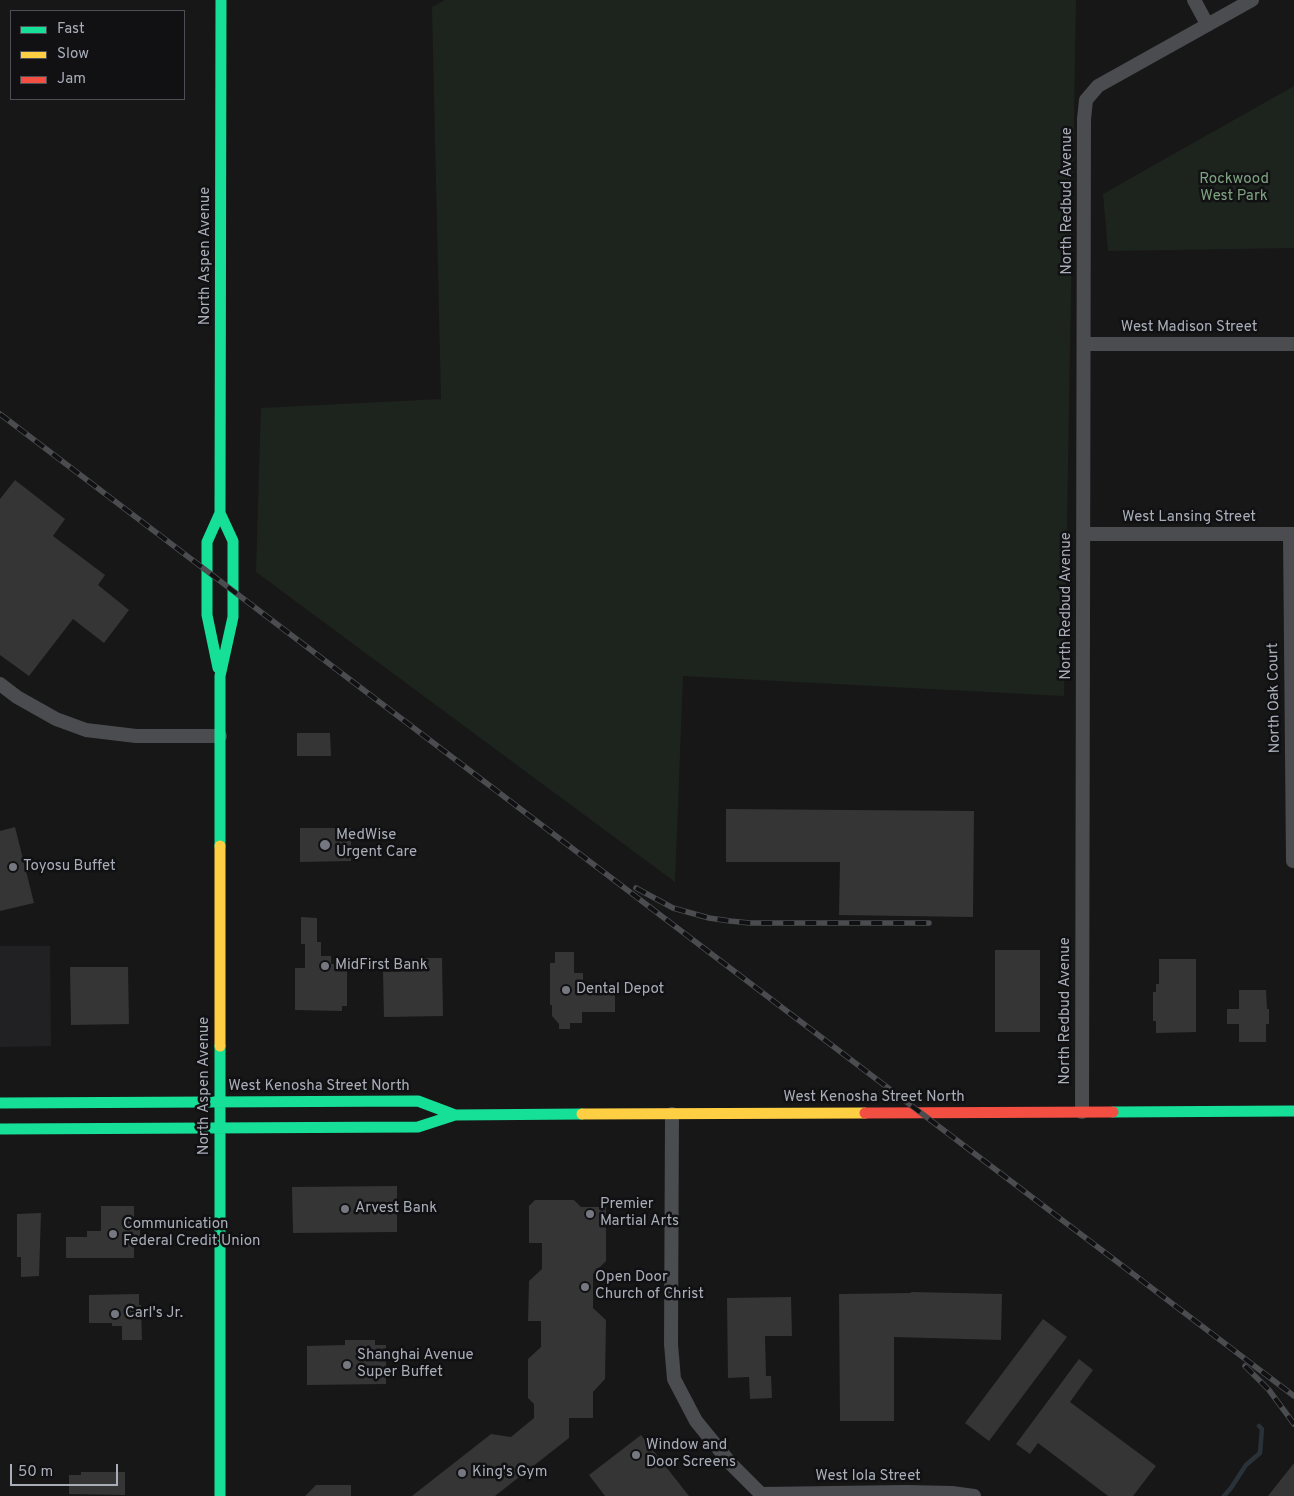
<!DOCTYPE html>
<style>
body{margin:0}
#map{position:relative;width:1294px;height:1496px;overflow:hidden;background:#171717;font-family:Overpass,sans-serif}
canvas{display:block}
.legend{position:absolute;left:10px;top:10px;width:175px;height:90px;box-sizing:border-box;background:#111113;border:1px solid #4d4f55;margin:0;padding:6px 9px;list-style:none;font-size:15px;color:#a8adb8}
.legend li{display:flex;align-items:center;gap:10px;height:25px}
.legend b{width:25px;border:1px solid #4d4f55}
.scale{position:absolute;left:10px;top:1464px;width:108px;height:22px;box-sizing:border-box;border:2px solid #a8adb8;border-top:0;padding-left:6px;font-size:15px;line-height:18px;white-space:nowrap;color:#a8adb8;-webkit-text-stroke:4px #111113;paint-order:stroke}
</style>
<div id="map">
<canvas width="1294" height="1496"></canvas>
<ul class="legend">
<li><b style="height:6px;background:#16e098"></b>Fast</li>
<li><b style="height:6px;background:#ffcf43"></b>Slow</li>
<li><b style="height:6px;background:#f24e42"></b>Jam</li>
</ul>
<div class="scale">50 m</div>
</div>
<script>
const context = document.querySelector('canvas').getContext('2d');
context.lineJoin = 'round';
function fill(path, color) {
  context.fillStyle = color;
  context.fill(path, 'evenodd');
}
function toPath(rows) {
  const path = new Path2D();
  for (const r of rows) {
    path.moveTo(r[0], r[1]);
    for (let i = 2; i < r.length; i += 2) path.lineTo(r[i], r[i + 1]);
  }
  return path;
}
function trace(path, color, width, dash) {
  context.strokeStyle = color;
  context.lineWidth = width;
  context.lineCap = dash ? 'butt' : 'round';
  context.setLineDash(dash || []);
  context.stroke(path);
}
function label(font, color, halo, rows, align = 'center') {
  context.font = font + ' Overpass,sans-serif';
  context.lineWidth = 5;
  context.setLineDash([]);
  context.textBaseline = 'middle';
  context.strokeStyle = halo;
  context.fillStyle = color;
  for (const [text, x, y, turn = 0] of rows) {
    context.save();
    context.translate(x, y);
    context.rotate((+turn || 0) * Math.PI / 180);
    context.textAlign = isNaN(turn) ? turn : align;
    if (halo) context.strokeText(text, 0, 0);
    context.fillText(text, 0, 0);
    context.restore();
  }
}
fill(toPath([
 [0,946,50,946,51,1046,0,1047]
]), '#212123');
fill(toPath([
 [445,0,1076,0,1064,696,683,676,675,882,256,572,261,408,441,399,432,7],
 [1294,86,1294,248,1108,251,1103,194]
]), '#1d241e');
trace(toPath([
 [1224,1496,1231,1488,1246,1465,1260,1453,1262,1429,1259,1426]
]), '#2a3239', 4.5);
fill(toPath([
 [15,480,65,519,53,536,105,575,98,585,129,610,104,643,73,619,29,676,0,655,0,499],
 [297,733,330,733,331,756,297,756],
 [726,809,974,811,973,917,839,915,840,862,726,862],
 [15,827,34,903,0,911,0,831],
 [300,828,351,828,351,861,300,862],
 [301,917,317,918,317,942,321,942,321,956,331,956,331,964,342,964,342,969,347,969,347,1006,342,1006,342,1011,295,1010,295,968,305,968,305,944,301,944],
 [995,950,1040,950,1040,1032,995,1032],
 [555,952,574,952,574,973,583,973,583,991,615,990,615,1012,582,1012,582,1023,570,1023,570,1029,559,1029,559,1024,552,1016,552,1005,550,1005,550,963,555,963],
 [418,958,442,958,443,1016,384,1017,383,972,418,971],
 [1159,959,1196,959,1196,1032,1156,1033,1156,1021,1153,1021,1153,992,1156,992,1156,984,1159,984],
 [70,967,128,967,129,1024,71,1025],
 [1239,990,1266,990,1267,1009,1269,1009,1269,1024,1266,1024,1266,1042,1239,1042,1239,1024,1227,1024,1227,1009,1239,1009],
 [397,1186,397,1232,293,1233,292,1187],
 [535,1200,574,1200,581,1207,606,1207,606,1261,593,1274,593,1308,606,1320,605,1379,593,1392,593,1418,569,1418,569,1438,495,1496,412,1496,491,1434,511,1437,534,1418,534,1404,528,1398,528,1359,541,1347,541,1321,528,1321,529,1281,542,1269,542,1243,529,1243,529,1206],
 [101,1206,134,1206,134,1218,140,1218,140,1246,134,1246,134,1258,66,1258,66,1237,87,1237,87,1231,101,1231],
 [41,1213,39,1276,21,1277,21,1257,17,1257,17,1214],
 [911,1292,1002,1294,1001,1340,894,1337,894,1421,840,1421,839,1294,911,1293],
 [139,1294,139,1305,141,1305,142,1340,122,1340,122,1326,112,1326,112,1323,89,1323,89,1295],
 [791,1297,792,1336,765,1336,766,1376,771,1376,772,1398,750,1399,749,1377,728,1378,727,1298],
 [1043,1319,1067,1337,989,1441,965,1423],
 [345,1340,375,1340,375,1345,386,1345,386,1384,307,1385,307,1346,345,1345],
 [1079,1359,1093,1370,1070,1402,1156,1466,1133,1496,1108,1496,1038,1443,1030,1454,1016,1444],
 [641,1435,689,1496,605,1496,589,1475],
 [1294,1463,1294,1496,1268,1496],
 [81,1472,125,1472,125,1495,69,1494,69,1475,81,1475],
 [316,1485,351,1485,351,1496,305,1496]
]), '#353536');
trace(toPath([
 [1194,0,1207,24],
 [1084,344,1294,344],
 [1083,534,1294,534],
 [1290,534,1293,861],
 [0,684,17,697,56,719,86,730,136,736,220,736],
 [1082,1112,1084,119,1086,100,1098,86,1252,0],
 [672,1114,671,1344,674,1379,696,1421,731,1464,761,1494],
 [761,1494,906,1492,952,1493,974,1496]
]), '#4b4c50', 14);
trace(toPath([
 [220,513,233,541,233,617,220,676,220,846],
 [218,668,207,615,207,542,220,513,221,0],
 [220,1046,220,1496],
 [0,1103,418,1101,455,1115],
 [1113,1112,1294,1111],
 [0,1129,418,1127,455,1115,582,1114]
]), '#16e098', 11);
trace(toPath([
 [220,846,220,1046],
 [582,1114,865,1113]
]), '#ffcf43', 11);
trace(toPath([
 [865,1113,1113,1112]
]), '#f24e42', 11);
const rail = toPath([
 [0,414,1294,1396],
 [636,888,673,908,709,918,730,921,750,923,929,923],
 [1245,1366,1269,1390,1294,1424]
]);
trace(rail, '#4b4c4f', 5.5);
trace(rail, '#111113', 4, [11]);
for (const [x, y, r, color] of [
 [325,845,6,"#757880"],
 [13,867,5,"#757880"],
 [325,966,5,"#757880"],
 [566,990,5,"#757880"],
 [345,1209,5,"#757880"],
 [590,1214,5,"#757880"],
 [113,1234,5,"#757880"],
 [585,1287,5,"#757880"],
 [115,1314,5,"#757880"],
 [347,1365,5,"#757880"],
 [636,1455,5,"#757880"],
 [462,1473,5,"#757880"]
]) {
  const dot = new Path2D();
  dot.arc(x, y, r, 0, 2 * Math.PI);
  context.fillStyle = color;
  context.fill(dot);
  trace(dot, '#111113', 2);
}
label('15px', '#7fa381', '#111113', [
 ["Rockwood",1234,180],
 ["West Park",1234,197]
]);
label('15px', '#a8adb8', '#111113', [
 ["North Redbud Avenue",1068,201,-90],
 ["North Aspen Avenue",206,256,-90],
 ["West Madison Street",1189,328],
 ["West Lansing Street",1189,518],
 ["North Redbud Avenue",1067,606,-90],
 ["North Oak Court",1275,698,-91],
 ["North Redbud Avenue",1066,1011,-90],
 ["North Aspen Avenue",205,1086,-90],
 ["West Kenosha Street North",319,1087],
 ["West Kenosha Street North",874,1098],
 ["West Iola Street",868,1477]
]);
label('15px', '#a8adb8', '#111113', [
 ["MedWise",336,836],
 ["Urgent Care",336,853],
 ["Toyosu Buffet",23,867],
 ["MidFirst Bank",335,966],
 ["Dental Depot",576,990],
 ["Premier",600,1205],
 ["Martial Arts",600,1222],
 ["Arvest Bank",355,1209],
 ["Communication",123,1225],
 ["Federal Credit Union",123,1242],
 ["Open Door",595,1278],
 ["Church of Christ",595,1295],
 ["Carl's Jr.",125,1314],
 ["Shanghai Avenue",357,1356],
 ["Super Buffet",357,1373],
 ["Window and",646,1446],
 ["Door Screens",646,1463],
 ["King's Gym",472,1473]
], 'left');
</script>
